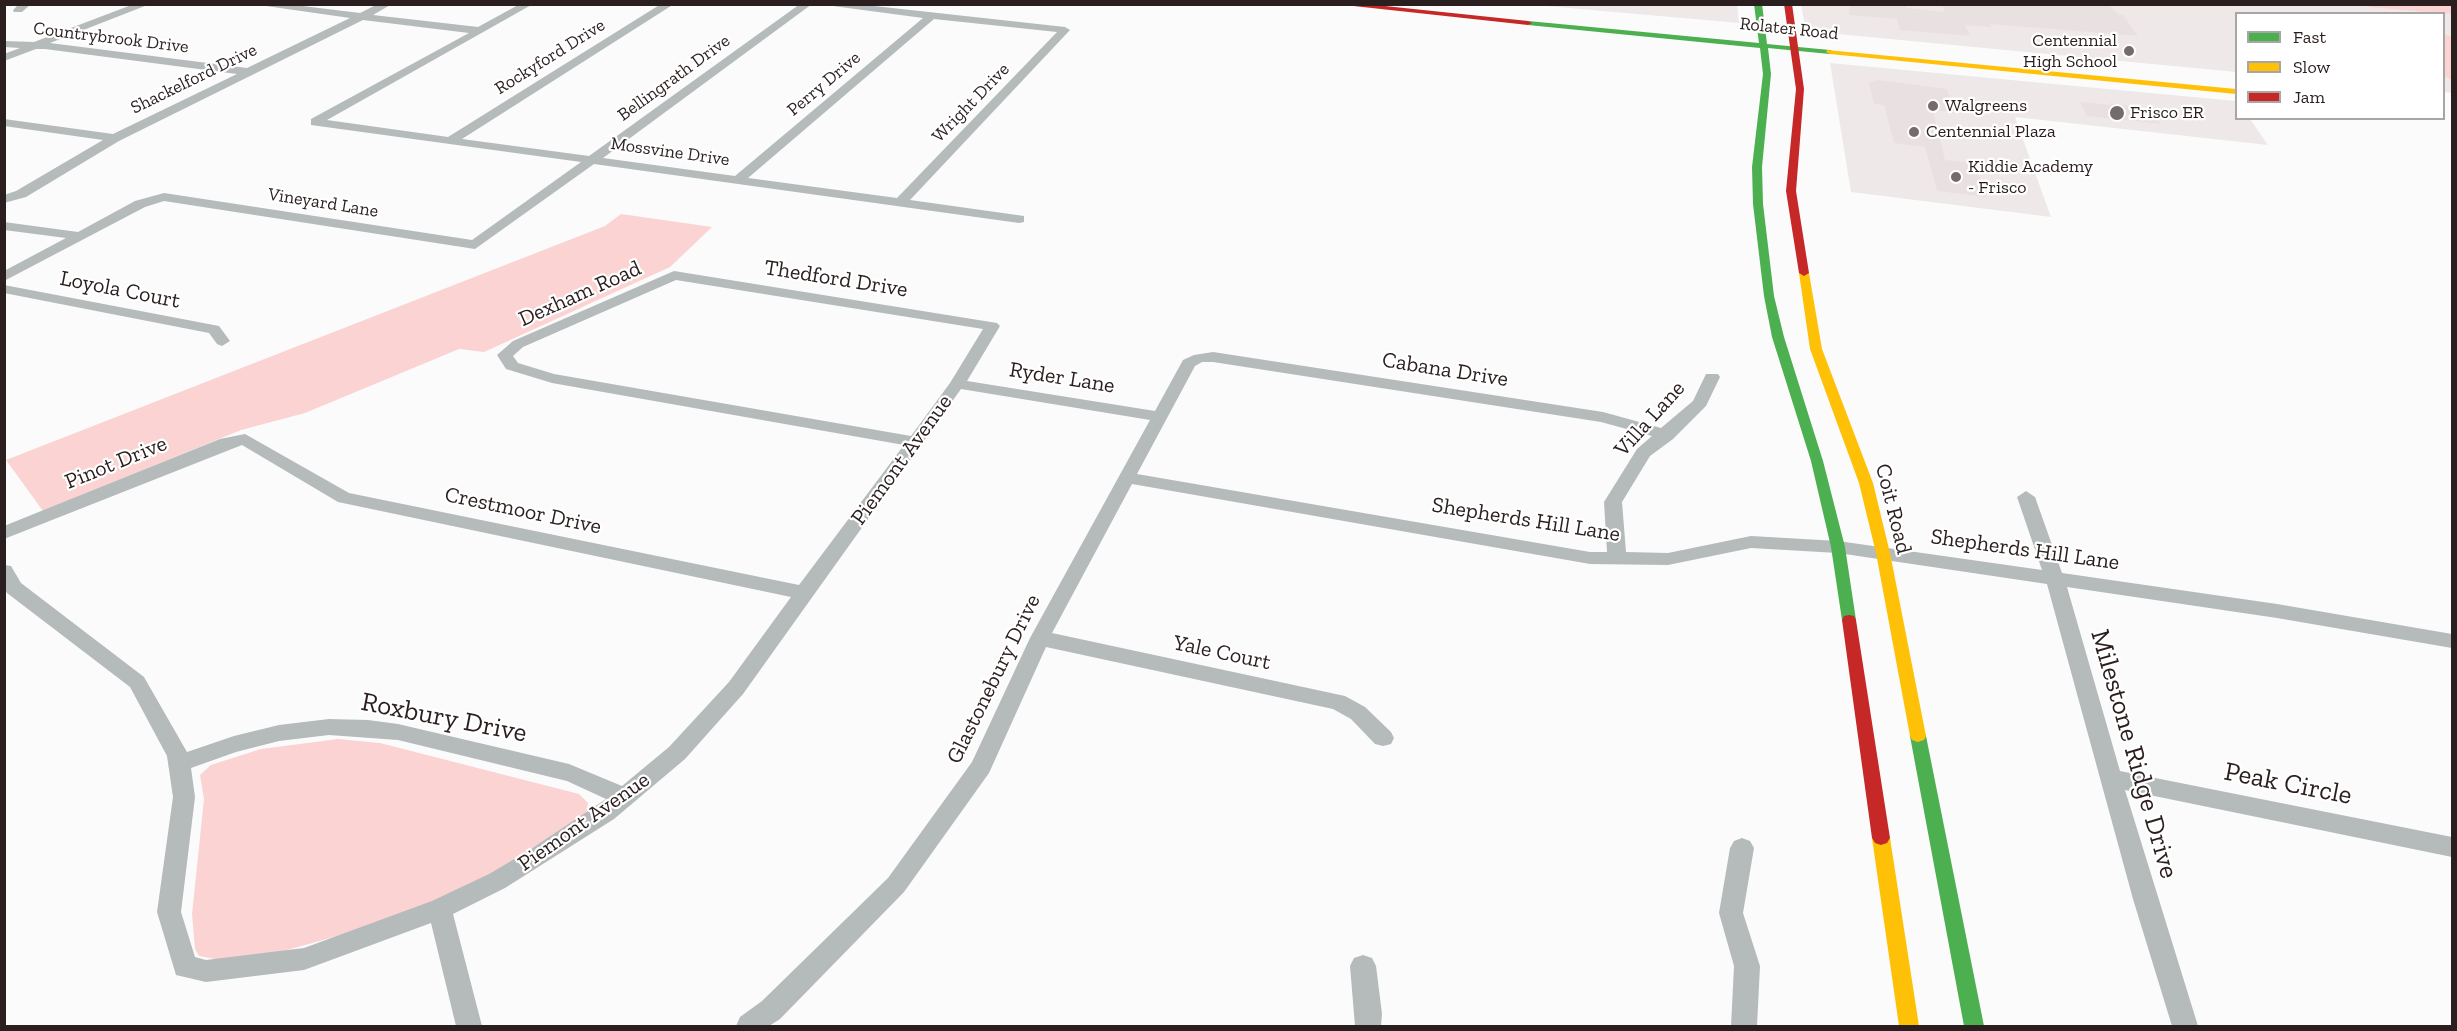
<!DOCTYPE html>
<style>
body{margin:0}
#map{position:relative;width:2457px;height:1031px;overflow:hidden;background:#fbfbfb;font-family:"Zilla Slab",serif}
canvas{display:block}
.frame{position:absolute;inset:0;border:6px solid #2b1e1e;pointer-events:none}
.legend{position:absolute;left:2235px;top:12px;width:210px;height:108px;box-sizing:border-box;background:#fff;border:2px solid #aaa5a5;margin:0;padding:8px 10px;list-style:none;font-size:18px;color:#2b1e1e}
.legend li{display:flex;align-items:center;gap:12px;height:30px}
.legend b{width:30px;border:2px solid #aaa5a5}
</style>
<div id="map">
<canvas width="2457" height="1031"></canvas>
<div class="frame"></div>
<ul class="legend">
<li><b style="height:8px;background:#4caf50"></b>Fast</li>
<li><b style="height:8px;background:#ffc107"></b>Slow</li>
<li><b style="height:8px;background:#c62828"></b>Jam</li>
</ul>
</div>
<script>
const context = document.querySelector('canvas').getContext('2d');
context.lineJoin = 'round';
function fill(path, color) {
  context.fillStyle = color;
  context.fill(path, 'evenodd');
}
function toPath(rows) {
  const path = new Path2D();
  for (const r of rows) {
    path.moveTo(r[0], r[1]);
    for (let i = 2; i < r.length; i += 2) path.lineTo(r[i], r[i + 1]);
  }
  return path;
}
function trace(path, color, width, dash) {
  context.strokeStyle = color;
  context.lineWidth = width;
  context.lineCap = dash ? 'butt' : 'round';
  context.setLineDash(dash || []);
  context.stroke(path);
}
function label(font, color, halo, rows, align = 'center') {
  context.font = font + ' "Zilla Slab",serif';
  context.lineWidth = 4.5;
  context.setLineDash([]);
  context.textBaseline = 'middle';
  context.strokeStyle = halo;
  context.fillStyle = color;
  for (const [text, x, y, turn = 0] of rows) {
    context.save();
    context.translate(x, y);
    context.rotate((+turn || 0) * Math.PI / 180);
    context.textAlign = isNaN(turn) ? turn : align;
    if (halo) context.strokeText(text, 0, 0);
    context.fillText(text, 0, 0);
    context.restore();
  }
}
fill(toPath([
 [1535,5,1737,5,1739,23],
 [1801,5,2452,5,2452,93,2444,92,2444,14,2236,14,2236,72,1806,31],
 [1830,63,2236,101,2236,118,2250,119,2268,145,2015,117,2051,217,1851,192]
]), '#eee9e8');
fill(toPath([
 [2366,5,2452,5,2452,14,2369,7],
 [2444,35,2452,36,2452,80,2444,76],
 [621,214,712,227,670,267,484,352,459,349,305,413,241,430,43,511,6,460,605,226],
 [338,739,380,743,579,794,588,803,587,811,579,820,466,888,411,910,352,932,287,950,231,962,199,956,195,949,192,914,204,799,200,775,211,765,261,749]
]), '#fad3d2');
fill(toPath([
 [1850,4,1906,4,1907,8,1945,12,1942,4,2108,4,2118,14,2123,15,2138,36,1990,24,1992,27,1965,25,1970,36,1900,30,1897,19,1849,15],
 [1878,80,1947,89,1955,113,1933,110,1945,160,1975,163,1986,197,1937,191,1925,147,1894,143,1884,105,1874,104,1869,82],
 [2080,102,2111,105,2109,103,2152,109,2160,124,2087,116]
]), '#e9e1e1');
fill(toPath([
 [19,4,31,4,22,12,14,12,13,10,19,4],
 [134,4,150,4,50,43,247,68,350,18,252,4,286,4,360,13,378,4,392,4,373,15,478,27,520,4,533,4,327,120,448,137,661,4,674,4,462,139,589,156,800,4,812,4,603,158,735,176,923,18,818,4,856,4,1065,27,1070,30,910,200,1024,216,1024,222,1019,223,594,164,475,249,164,201,145,207,4,281,4,271,66,238,4,230,4,222,78,232,135,201,164,193,472,240,581,162,311,125,311,119,469,33,363,20,119,141,26,197,4,203,4,195,16,191,103,140,4,126,4,119,113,134,237,74,45,49,36,49,4,61,4,54,20,48,4,47,4,41,34,42,134,4],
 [934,19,1057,32,897,198,748,178,934,19],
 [674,271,997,323,1000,326,967,381,1155,411,1183,360,1194,355,1213,352,1603,412,1661,428,1693,401,1706,374,1718,374,1720,377,1706,406,1673,439,1650,456,1622,502,1626,552,1668,553,1751,536,1838,541,2042,570,2017,497,2026,491,2035,497,2062,573,2277,604,2452,634,2452,648,2277,618,2067,587,2120,771,2452,837,2452,857,2125,790,2198,1026,2172,1026,2133,899,2047,584,1838,553,1751,548,1668,565,1590,564,1132,484,1052,633,1345,696,1365,707,1391,732,1394,738,1391,744,1383,746,1375,744,1351,719,1333,709,1046,647,989,773,904,892,780,1019,769,1026,736,1026,740,1017,762,1001,888,878,972,762,1030,638,1150,420,961,389,743,694,685,759,614,819,505,888,453,914,482,1026,456,1026,431,923,304,970,206,982,176,975,157,912,173,797,167,756,130,687,7,593,4,588,4,565,11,566,21,583,144,677,187,752,234,736,279,725,329,719,368,720,398,724,569,764,622,786,669,747,729,682,791,597,338,502,242,445,4,539,4,526,220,439,245,434,349,493,799,585,904,445,552,383,506,369,497,355,513,341,674,271],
 [676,280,983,329,950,383,911,436,554,374,518,363,513,356,523,347,676,280],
 [1202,362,1213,362,1601,422,1652,436,1637,449,1604,502,1607,552,1590,552,1137,474,1195,366,1202,362],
 [329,735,398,740,567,781,606,799,531,849,489,874,432,901,304,948,206,960,195,957,181,912,195,797,191,768,236,752,279,741,329,735],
 [4,285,219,326,230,341,222,346,217,344,209,333,4,293,4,285],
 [1742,838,1750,841,1754,848,1743,913,1760,966,1757,1026,1731,1026,1734,966,1719,913,1730,848,1734,841,1742,838],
 [1363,955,1372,958,1376,966,1382,1014,1381,1026,1355,1026,1350,966,1354,958,1363,955]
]), '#b5babb');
fill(toPath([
 [1754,4,1762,4,1767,44,1830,50,1834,52,1830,54,1768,48,1771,74,1762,167,1763,204,1774,296,1784,337,1823,461,1845,547,1856,620,1854,624,1849,625,1844,624,1842,620,1831,547,1811,461,1772,337,1764,296,1753,204,1752,167,1763,74,1760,48,1528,25,1524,23,1528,21,1759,43,1754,4],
 [1918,730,1924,732,1926,736,1984,1026,1964,1026,1910,736,1912,732,1918,730]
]), '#4caf50');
fill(toPath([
 [1827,50,2236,89,2236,94,1830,54,1826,52,1827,50],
 [1804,270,1809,273,1822,349,1873,483,1890,553,1926,736,1924,740,1918,742,1912,740,1910,736,1876,553,1859,483,1810,349,1799,273,1804,270],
 [1881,831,1887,833,1890,838,1919,1026,1899,1026,1872,838,1875,833,1881,831]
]), '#ffc107');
fill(toPath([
 [1335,4,1366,4,1528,21,1532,23,1528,25,1335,4],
 [1784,4,1792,4,1804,89,1796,191,1809,273,1804,276,1799,273,1786,191,1796,89,1784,4],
 [1849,615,1854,616,1856,620,1890,838,1887,843,1881,845,1875,843,1872,838,1842,620,1844,616,1849,615]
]), '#c62828');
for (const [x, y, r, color] of [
 [2129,51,6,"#746b6b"],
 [1933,106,6,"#746b6b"],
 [2117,113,8,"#746b6b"],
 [1914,132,6,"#746b6b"],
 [1956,177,6,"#746b6b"]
]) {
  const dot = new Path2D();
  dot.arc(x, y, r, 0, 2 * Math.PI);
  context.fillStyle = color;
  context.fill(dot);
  trace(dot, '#fff', 2);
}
label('18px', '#2b1e1e', '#fff', [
 ["Rolater Road",1789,29,6],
 ["Countrybrook Drive",111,38,7],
 ["Rockyford Drive",550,57,-32],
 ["Bellingrath Drive",674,78,-36],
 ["Shackelford Drive",194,79,-26],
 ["Perry Drive",824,84,-40],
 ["Wright Drive",971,103,-46],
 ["Mossvine Drive",670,152,8],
 ["Vineyard Lane",323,203,9]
]);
label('18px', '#2b1e1e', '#fff', [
 ["Centennial",2117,41,"right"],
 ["High School",2117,62,"right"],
 ["Walgreens",1945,106],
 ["Frisco ER",2130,113],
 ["Centennial Plaza",1926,132],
 ["Kiddie Academy",1968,167],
 ["- Frisco",1968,188]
], 'left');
label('22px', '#2b1e1e', '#fff', [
 ["Thedford Drive",836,279,9],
 ["Loyola Court",120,290,11],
 ["Dexham Road",580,294,-24],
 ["Cabana Drive",1445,370,9],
 ["Ryder Lane",1062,378,9],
 ["Villa Lane",1650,419,-48],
 ["Piemont Avenue",902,460,-54],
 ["Pinot Drive",116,463,-22],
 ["Coit Road",1893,509,76],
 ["Crestmoor Drive",523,511,12],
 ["Shepherds Hill Lane",1526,520,9],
 ["Shepherds Hill Lane",2025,550,8],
 ["Yale Court",1222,653,12],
 ["Glastonebury Drive",994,679,-64],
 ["Piemont Avenue",584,822,-35]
]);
label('27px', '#2b1e1e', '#fff', [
 ["Roxbury Drive",444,718,11],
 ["Milestone Ridge Drive",2134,754,74],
 ["Peak Circle",2288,784,11]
]);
</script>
